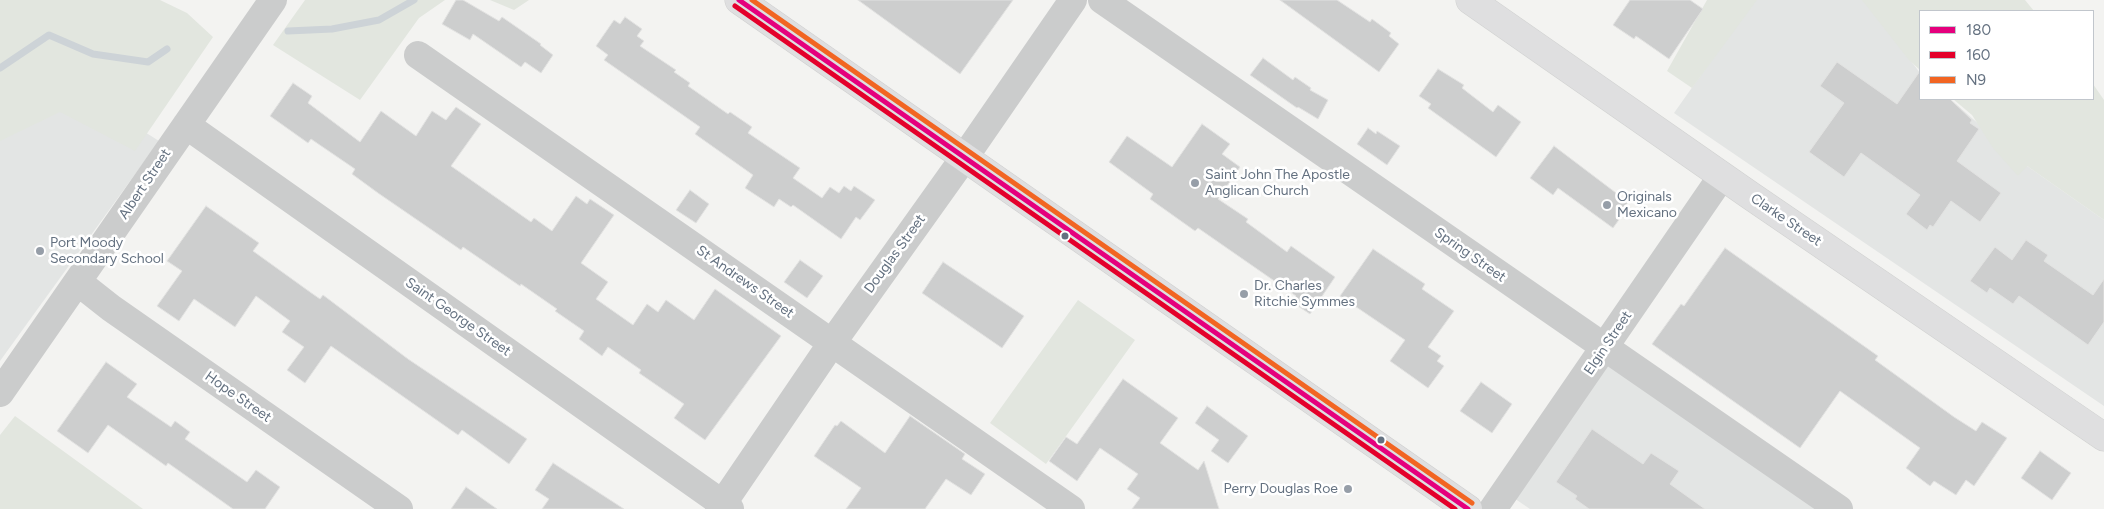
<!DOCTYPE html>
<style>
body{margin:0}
#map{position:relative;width:2104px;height:509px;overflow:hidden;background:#f3f3f1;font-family:Figtree,sans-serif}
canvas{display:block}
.legend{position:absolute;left:1919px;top:10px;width:175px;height:90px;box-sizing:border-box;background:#fff;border:1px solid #c1c6cc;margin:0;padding:6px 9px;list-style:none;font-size:15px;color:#647180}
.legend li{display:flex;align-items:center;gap:10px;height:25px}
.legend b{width:25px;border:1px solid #c1c6cc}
</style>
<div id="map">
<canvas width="2104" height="509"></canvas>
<ul class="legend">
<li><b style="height:6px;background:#e5007d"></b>180</li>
<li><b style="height:6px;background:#e4002b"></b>160</li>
<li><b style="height:6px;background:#f26522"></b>N9</li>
</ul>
</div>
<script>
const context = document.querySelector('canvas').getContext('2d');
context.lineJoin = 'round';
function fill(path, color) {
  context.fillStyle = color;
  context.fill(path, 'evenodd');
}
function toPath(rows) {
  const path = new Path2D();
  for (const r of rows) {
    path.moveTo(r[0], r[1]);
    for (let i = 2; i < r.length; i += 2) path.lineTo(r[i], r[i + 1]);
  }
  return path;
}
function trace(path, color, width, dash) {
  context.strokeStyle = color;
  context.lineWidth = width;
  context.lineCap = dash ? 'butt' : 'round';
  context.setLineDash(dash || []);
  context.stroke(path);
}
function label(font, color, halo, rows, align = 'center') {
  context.font = font + ' Figtree,sans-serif';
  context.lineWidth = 5;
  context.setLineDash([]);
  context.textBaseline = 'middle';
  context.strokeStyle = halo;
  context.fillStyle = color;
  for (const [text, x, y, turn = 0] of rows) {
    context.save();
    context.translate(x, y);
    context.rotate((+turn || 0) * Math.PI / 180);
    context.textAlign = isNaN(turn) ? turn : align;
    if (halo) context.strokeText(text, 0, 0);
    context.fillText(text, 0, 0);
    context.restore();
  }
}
fill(toPath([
 [1754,0,1865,0,1920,73,1920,99,1950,99,2027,166,2104,220,2104,406,1674,113],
 [80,91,159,141,0,361,0,106],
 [1605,348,1832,509,1530,509,1505,492]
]), '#e3e5e4');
fill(toPath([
 [0,0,160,0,187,13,213,37,135,151,60,112,0,141],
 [305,0,445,0,419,18,360,100,273,45],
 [490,0,529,0,514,10],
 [1707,0,1757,0,1692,88,1667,71],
 [1862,0,2025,0,2034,11,1920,11,1920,70,1909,60],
 [2093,84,2104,100,2104,220,2027,166,2018,176,1993,148,1972,115,1953,99,2093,99],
 [1078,300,1135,340,1046,464,990,423],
 [15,416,143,509,0,509,0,435]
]), '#e2e6df');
trace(toPath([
 [288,31,332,29,379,20,414,0],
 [0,68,49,35,93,54,148,62,167,49]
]), '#cdd3d7', 7);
const building = toPath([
 [456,0,463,0,499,21,502,17,541,44,540,45,553,55,541,73,525,62,521,67,473,34,470,40,442,24,456,0],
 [858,0,1013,0,960,74,858,0],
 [1280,0,1337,0,1370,22,1372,19,1391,33,1389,36,1399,44,1379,72,1280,0],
 [1630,0,1690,0,1703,9,1669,59,1636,36,1634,39,1613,25,1630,0],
 [625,17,642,29,637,36,644,41,640,46,676,70,674,72,690,83,688,86,728,114,730,112,752,127,748,133,800,168,793,178,822,198,830,187,839,193,844,186,851,191,854,186,875,200,860,220,856,217,841,239,793,205,791,207,779,199,774,207,745,188,753,175,695,134,700,127,604,60,608,55,596,46,614,20,620,24,625,17],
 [1263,58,1293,80,1295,77,1311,88,1310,90,1328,100,1318,119,1298,107,1297,108,1250,75,1263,58],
 [1837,62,1897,104,1920,71,1920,99,1950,99,1972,120,1970,123,1979,129,1957,161,2001,193,1980,222,1951,201,1933,227,1930,225,1927,230,1906,214,1920,195,1861,153,1844,177,1809,152,1844,103,1820,86,1837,62],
 [1438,69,1464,85,1462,88,1493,112,1498,105,1521,122,1496,157,1428,108,1431,104,1419,96,1438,69],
 [293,83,312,96,308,103,360,142,381,111,416,136,432,111,446,120,456,107,481,124,451,166,531,222,534,218,552,231,576,196,587,204,590,199,614,215,581,263,608,282,596,299,633,325,647,304,658,312,666,300,694,320,715,289,781,336,705,440,674,418,684,404,639,373,641,370,608,347,602,356,579,339,584,331,555,311,557,309,521,284,520,286,463,247,461,250,378,193,352,174,355,169,311,139,308,143,270,116,293,83],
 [1202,124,1230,144,1222,154,1240,167,1218,199,1248,219,1246,222,1287,252,1291,246,1335,277,1310,314,1292,302,1296,296,1198,228,1195,231,1150,199,1153,194,1109,162,1127,136,1172,167,1202,124],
 [1368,128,1376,134,1377,131,1400,146,1387,165,1357,144,1368,128],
 [1554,146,1628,202,1624,209,1626,210,1613,228,1558,188,1553,195,1530,178,1554,146],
 [690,190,709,204,696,223,676,210,690,190],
 [206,206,259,243,253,251,310,292,320,299,323,295,408,359,527,439,509,464,462,430,458,435,331,346,305,383,287,370,304,347,282,332,290,321,256,296,235,327,194,299,179,321,157,306,182,271,167,261,206,206],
 [2026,240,2048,255,2044,261,2093,295,2104,279,2104,322,2088,345,2019,296,2013,304,1990,288,1987,293,1970,281,1995,247,2012,260,2026,240],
 [1725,248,1878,356,1875,360,1954,417,1976,431,1982,422,2007,438,1974,486,1966,480,1956,495,1934,481,1930,486,1906,468,1920,448,1840,391,1800,448,1652,344,1681,304,1684,306,1725,248],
 [1373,249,1425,284,1422,289,1454,311,1428,347,1441,356,1437,361,1444,366,1428,388,1390,361,1405,340,1340,296,1373,249],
 [800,260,823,276,807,298,784,282,800,260],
 [943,262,1024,316,1002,348,922,293,943,262],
 [106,362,137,384,127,397,171,427,175,421,190,432,185,439,247,482,256,470,280,487,265,509,233,509,168,463,166,466,108,425,88,453,57,431,106,362],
 [1123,379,1178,418,1160,443,1198,470,1204,461,1219,509,1132,509,1140,498,1127,489,1138,474,1100,448,1077,481,1049,461,1066,437,1077,444,1123,379],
 [1481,382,1512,404,1492,433,1460,411,1481,382],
 [1207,406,1248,436,1228,463,1211,451,1219,440,1195,423,1207,406],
 [910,416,965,454,962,459,985,474,971,495,946,479,925,509,846,509,861,488,814,456,835,425,837,426,841,421,885,453,910,416],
 [1592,429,1643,464,1651,453,1679,471,1670,484,1705,509,1589,509,1575,499,1577,496,1556,482,1592,429],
 [2040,451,2071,473,2052,500,2021,478,2040,451],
 [553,463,624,509,542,509,549,499,535,490,553,463],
 [466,487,497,509,451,509,466,487]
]);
fill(building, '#cdcece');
trace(building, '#e2e2e1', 1);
const secondary = toPath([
 [1470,0,1751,196,2104,437]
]);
const primary = toPath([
 [739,0,1468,509]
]);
trace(secondary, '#d0d1d0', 29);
trace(primary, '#cfcfcf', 29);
trace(toPath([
 [1102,0,1839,509],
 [418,55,1071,509],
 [186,125,730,509],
 [78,282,111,308,399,509],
 [0,393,273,0],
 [719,509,832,343,964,158,1073,0],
 [1493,509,1722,176]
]), '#cbcccc', 28);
trace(secondary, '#dfdfe0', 28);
trace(primary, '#dfdfe0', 28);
trace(toPath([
 [739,0,1468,509]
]), '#e5007d', 5);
trace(toPath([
 [735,6,1455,509]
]), '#e4002b', 5);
trace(toPath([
 [752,0,1472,503]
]), '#f26522', 5);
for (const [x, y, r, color] of [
 [1195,183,5,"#969ea8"],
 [1607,205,5,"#969ea8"],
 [1065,236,4.5,"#647180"],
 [40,251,5,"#969ea8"],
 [1244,294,5,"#969ea8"],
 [1381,440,4.5,"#647180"],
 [1348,489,5,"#969ea8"]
]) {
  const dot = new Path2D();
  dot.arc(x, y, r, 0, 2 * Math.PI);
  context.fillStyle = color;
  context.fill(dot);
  trace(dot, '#fff', 2);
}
label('14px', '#647180', '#fff', [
 ["Saint John The Apostle",1205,175],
 ["Anglican Church",1205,191],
 ["Originals",1617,197],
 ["Mexicano",1617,213],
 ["Port Moody",50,243],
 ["Secondary School",50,259],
 ["Dr. Charles",1254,286],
 ["Ritchie Symmes",1254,302],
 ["Perry Douglas Roe",1338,489,"right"]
], 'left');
label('14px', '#647180', '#fff', [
 ["Albert Street",145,184,-56],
 ["Clarke Street",1786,220,34],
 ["Douglas Street",895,254,-54],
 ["Spring Street",1470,255,35],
 ["St Andrews Street",745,282,35],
 ["Saint George Street",458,317,35],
 ["Elgin Street",1608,343,-56],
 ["Hope Street",238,397,35]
]);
</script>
